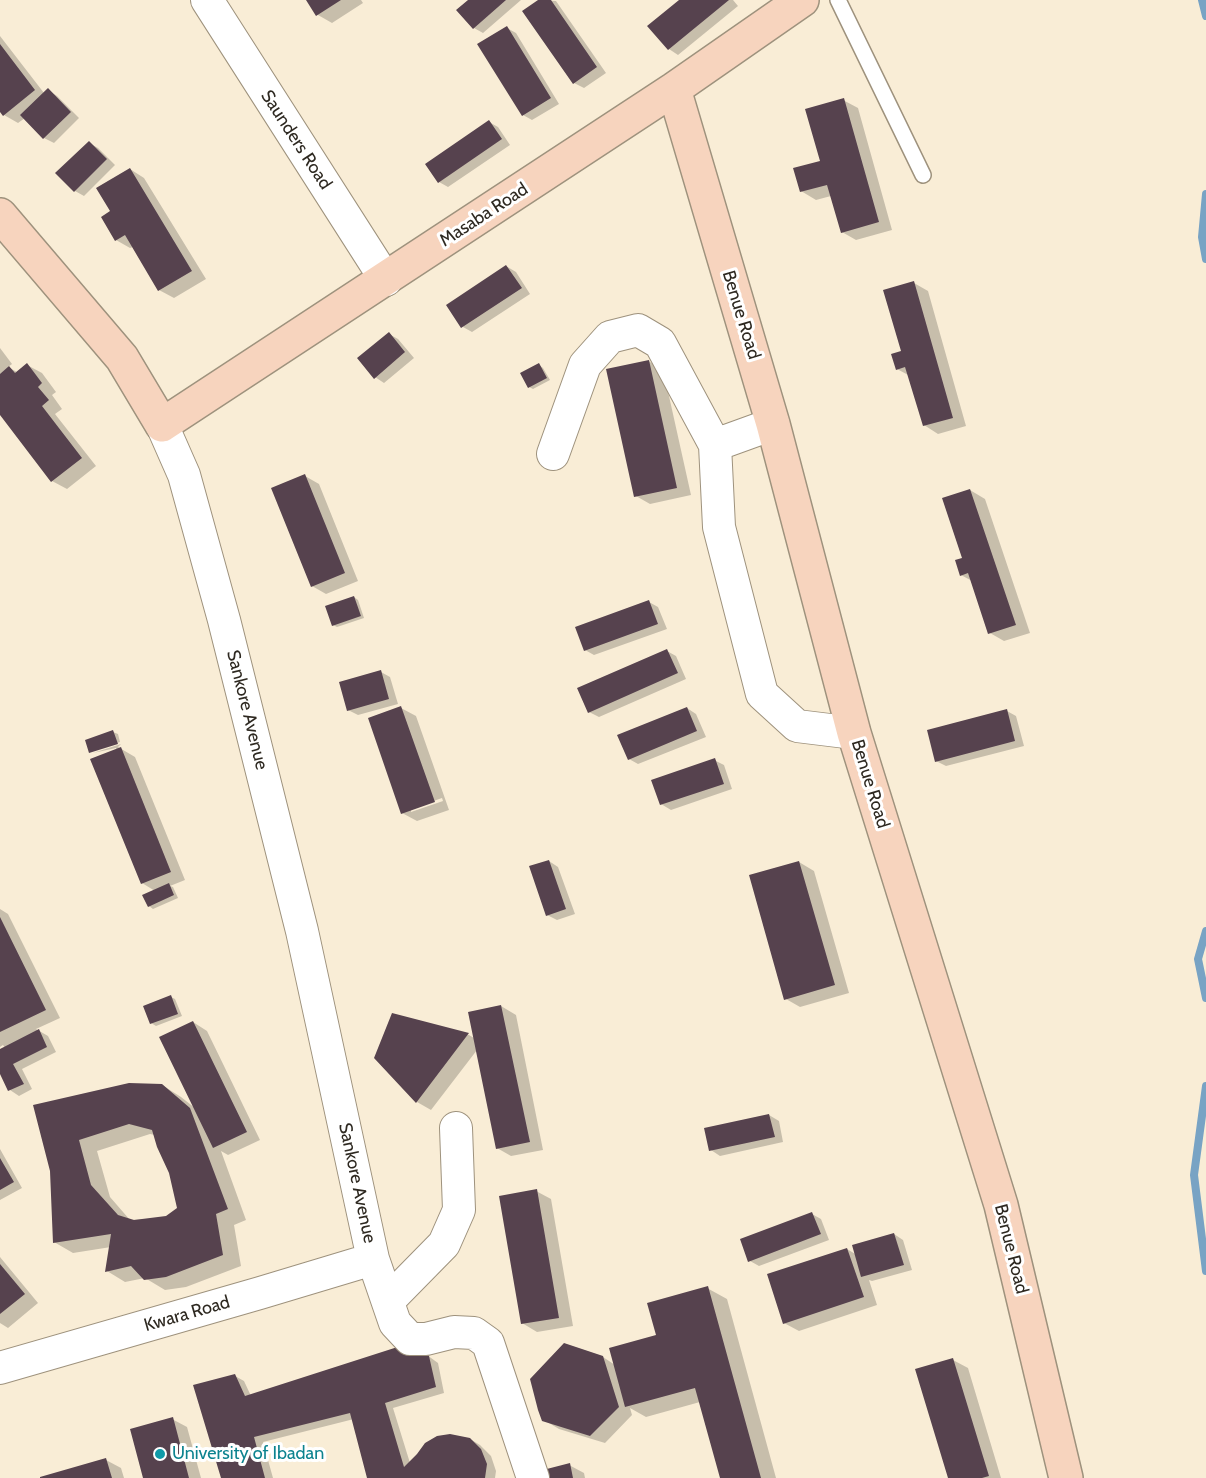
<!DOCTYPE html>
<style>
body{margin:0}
canvas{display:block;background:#f9edd6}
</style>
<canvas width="1206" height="1478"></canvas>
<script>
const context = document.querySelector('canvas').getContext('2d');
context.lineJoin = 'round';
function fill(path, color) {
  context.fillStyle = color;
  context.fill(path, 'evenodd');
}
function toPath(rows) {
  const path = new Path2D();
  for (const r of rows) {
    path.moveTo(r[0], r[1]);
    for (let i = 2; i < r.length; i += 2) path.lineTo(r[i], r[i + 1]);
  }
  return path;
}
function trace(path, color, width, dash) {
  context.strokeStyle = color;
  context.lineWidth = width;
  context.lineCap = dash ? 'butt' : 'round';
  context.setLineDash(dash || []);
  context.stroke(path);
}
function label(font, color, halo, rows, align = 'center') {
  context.font = font + ' Cabin,sans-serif';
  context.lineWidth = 6;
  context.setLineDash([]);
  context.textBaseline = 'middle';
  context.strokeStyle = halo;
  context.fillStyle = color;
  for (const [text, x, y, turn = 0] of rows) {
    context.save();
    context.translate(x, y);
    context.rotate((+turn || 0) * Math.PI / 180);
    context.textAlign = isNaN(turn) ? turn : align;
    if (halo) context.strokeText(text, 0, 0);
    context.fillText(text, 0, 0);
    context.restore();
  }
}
fill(toPath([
 [308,0,361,0,363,3,332,23,318,15],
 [470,0,521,0,483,33,474,28],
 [541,0,556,1,606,73,584,88,574,83],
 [681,0,733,0,738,6,678,55,669,49],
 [507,28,516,33,559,104,532,120,523,115],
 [0,36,44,93,48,90,57,96,79,118,54,143,44,138,25,118,18,123,4,115,0,110],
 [843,100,858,108,892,230,856,240,842,232,831,196,816,200,801,191,822,162],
 [489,122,498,127,510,145,448,187,439,182],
 [89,143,98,148,115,165,84,196,75,191],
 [130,169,144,178,206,279,174,298,159,290,133,247,130,248,116,240,112,211],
 [506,266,516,272,530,294,472,332,463,327],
 [914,283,928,291,966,426,938,434,924,425,910,376,897,369,902,352],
 [389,334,398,339,414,358,384,383,375,377],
 [0,348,12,364,8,367,17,372,27,365,42,373,56,392,52,395,62,409,55,414,96,466,67,489,52,481,0,413],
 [648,361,663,369,691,495,650,504,636,496],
 [539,365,543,368,550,380,533,389,529,387],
 [305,476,319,484,358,581,326,594,312,586],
 [970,490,985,499,1030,633,1004,641,990,633,972,581,961,575],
 [354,597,358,600,364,618,337,627,333,625],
 [649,602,658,607,667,629,594,655,585,650],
 [667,651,676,656,686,679,599,717,589,712],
 [381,672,390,677,398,704,358,715,348,710],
 [401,708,416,716,449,810,417,821,402,813],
 [442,798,443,801,411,812,411,809],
 [687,708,696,714,706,737,638,764,629,759],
 [1007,711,1016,716,1024,746,946,766,936,761],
 [113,732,118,734,120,742,90,752,87,741],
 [121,744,118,747,135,757,185,880,170,886,173,887,178,898,153,909,149,906,155,891,142,883,116,748,93,753],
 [714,760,724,765,732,789,671,810,661,804],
 [549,861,558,867,575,914,557,920,547,915],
 [799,862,814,871,849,993,800,1007,786,999],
 [0,909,8,914,60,1018,36,1029,48,1036,56,1052,22,1069,32,1089,19,1096,10,1090,0,1071,0,1050,5,1048,3,1045,0,1047],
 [171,997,175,999,182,1016,156,1026,151,1023],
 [501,1006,516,1015,543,1150,511,1156,497,1148,477,1050,431,1110,417,1102,375,1058,393,1015,469,1035,474,1038],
 [193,1022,207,1031,260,1140,228,1155,221,1151,246,1220,234,1225,241,1266,186,1287,165,1290,145,1278,125,1282,107,1271,111,1247,73,1253,54,1242,52,1171,35,1106,162,1085,181,1097,195,1108],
 [150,1134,155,1135,170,1172,179,1209,167,1218,130,1220,110,1197,97,1151],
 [769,1115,779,1121,783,1142,720,1156,711,1150],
 [0,1149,22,1188,0,1200],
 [536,1191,551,1199,573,1326,537,1332,522,1323],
 [812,1214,821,1219,829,1240,759,1266,750,1261],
 [894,1234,903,1240,912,1270,872,1281,869,1280,877,1305,799,1331,784,1323,847,1249,857,1255],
 [0,1257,38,1303,8,1328,0,1323],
 [707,1288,727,1299,776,1478,721,1478,700,1402,646,1417,630,1408,632,1415,605,1443,559,1429,544,1420,603,1357,615,1365,658,1336],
 [420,1350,438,1363,444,1393,393,1408,410,1463,470,1439,480,1445,491,1456,496,1471,495,1478,369,1478,354,1419,263,1442,273,1478,223,1478,235,1376,244,1381,251,1396],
 [953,1360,968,1368,1001,1478,950,1478],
 [172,1419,187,1427,201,1478,145,1478],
 [106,1460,121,1468,124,1478,43,1478],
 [569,1465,584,1473,585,1478,543,1478]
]), '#0003');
trace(toPath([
 [1202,0,1206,16],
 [1206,194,1202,237,1206,259],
 [1206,931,1198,959,1206,998],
 [1206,1086,1194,1175,1206,1271]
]), '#78a3c4', 8);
fill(toPath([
 [306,0,341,0,316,16],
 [468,0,506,0,473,29,456,10],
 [538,0,551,0,597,67,573,84,522,11],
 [679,0,729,0,668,50,647,26],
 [507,26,551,98,522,116,477,44],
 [0,44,35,90,3,116,0,112],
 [48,88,71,112,43,139,20,115],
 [844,98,879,222,841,233,827,185,800,192,793,168,820,161,805,109],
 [489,120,502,139,438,183,425,164],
 [89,141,107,159,74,192,55,173],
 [130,168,192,271,158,291,125,235,115,241,101,217,110,211,96,188],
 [506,265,522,288,461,328,446,305],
 [914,281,953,418,923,426,905,367,896,370,891,354,901,351,883,290],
 [389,332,405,352,374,379,357,358],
 [649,360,677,488,634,497,606,369],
 [27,363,42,383,38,387,49,400,42,406,82,458,51,482,0,415,0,374,9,366,15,373],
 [539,363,547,378,528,388,520,373],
 [305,474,345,573,311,587,271,488],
 [970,489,1016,625,988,634,968,573,960,576,955,560,962,558,942,498],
 [354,596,361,616,332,626,325,606],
 [649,600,658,624,584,651,575,627],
 [667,649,678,673,588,713,577,688],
 [381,670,389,699,347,711,339,682],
 [401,706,435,802,401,814,368,718],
 [687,707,697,731,628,760,617,735],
 [1007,709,1015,741,935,762,927,730],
 [113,730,118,744,89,753,85,740],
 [121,747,171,872,141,884,90,759],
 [715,758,724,784,660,805,651,780],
 [549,860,566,909,546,916,529,866],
 [799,861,835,985,784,1000,749,875],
 [169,883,174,895,148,907,142,895],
 [0,917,46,1010,0,1032],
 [171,995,178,1014,150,1024,143,1006],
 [501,1005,530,1142,496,1149,468,1012],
 [392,1013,469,1033,416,1103,374,1058],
 [193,1021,247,1132,213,1148,159,1037],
 [39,1029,47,1047,13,1064,24,1084,8,1091,0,1074,0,1049],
 [129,1083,162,1084,190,1108,228,1209,216,1214,223,1255,166,1277,144,1280,131,1266,105,1272,111,1234,53,1243,50,1171,33,1105],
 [129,1124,152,1130,157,1147,169,1173,177,1208,166,1216,134,1220,118,1215,91,1185,79,1140],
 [769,1114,775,1137,709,1151,704,1128],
 [0,1158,14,1182,0,1190],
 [537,1189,559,1318,521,1324,499,1196],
 [812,1212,821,1234,748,1262,740,1239],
 [894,1233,904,1265,861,1277,852,1245],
 [847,1248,864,1297,783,1324,767,1274],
 [0,1264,25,1294,0,1314],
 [708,1286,761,1478,720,1478,695,1388,625,1407,609,1348,656,1335,647,1303],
 [410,1343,429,1356,436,1387,385,1403,404,1467,417,1454,425,1443,437,1436,450,1434,470,1438,481,1449,487,1464,485,1478,367,1478,350,1413,254,1437,265,1478,221,1478,193,1385,235,1374,245,1396],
 [564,1343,603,1356,619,1407,590,1436,542,1421,538,1410,530,1379],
 [953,1358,989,1476,982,1478,948,1478,915,1369],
 [173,1417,189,1478,143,1478,130,1429],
 [106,1458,112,1478,40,1478,40,1477],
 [570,1463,573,1478,541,1478,539,1471]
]), '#56424e');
const lane = toPath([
 [838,0,923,175]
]);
const street = toPath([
 [207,0,386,280],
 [773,424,715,445,719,527,762,694,797,726,854,733],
 [162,425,184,475,224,620,302,931,373,1259,395,1323,410,1339,426,1339,454,1332,474,1333,488,1343,533,1478],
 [553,454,585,365,610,337,638,330,660,343,715,445],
 [389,1300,444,1244,459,1210,456,1128],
 [0,1368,260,1293,373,1259]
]);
const secondary = toPath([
 [674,89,773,424,854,733,1001,1205,1066,1478],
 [0,215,122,358,162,425,674,89,802,0]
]);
trace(lane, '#9e927d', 18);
trace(street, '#9e927d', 34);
trace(secondary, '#9e927d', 36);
trace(lane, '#fff', 15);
trace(street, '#fff', 32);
trace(secondary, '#f7d4be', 33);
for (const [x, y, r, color] of [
 [160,1454,6,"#0f9aa8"]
]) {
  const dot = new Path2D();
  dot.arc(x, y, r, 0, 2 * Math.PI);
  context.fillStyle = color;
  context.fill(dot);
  trace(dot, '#fff', 2);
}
label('18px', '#2e2921', '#fff', [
 ["Saunders Road",296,140,57],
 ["Masaba Road",484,215,-33],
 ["Benue Road",741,315,73],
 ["Sankore Avenue",247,710,76],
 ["Benue Road",870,784,73],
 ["Sankore Avenue",357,1183,78],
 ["Benue Road",1011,1249,76],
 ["Kwara Road",187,1314,-16]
]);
label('18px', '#0d838f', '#fff', [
 ["University of Ibadan",172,1454]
], 'left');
</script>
